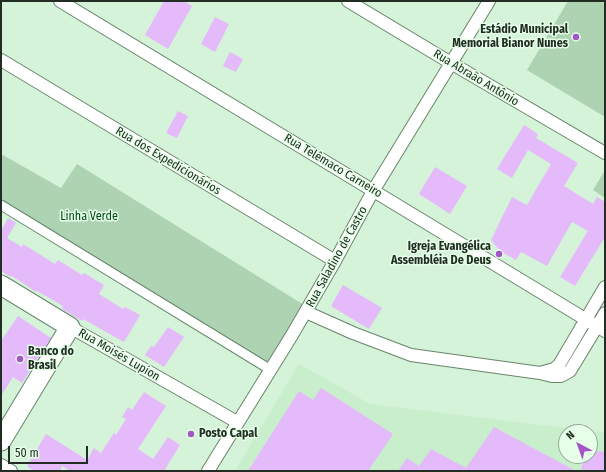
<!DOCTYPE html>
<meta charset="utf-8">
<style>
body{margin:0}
#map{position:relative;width:606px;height:472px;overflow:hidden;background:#d4f3d8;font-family:"Fira Sans Condensed",sans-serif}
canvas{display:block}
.frame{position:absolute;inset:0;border:2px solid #222e24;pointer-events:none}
.north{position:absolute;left:558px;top:424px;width:40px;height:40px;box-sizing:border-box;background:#e6ffe8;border:1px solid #98ab9a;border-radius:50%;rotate:319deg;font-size:11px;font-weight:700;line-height:16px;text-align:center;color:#222e24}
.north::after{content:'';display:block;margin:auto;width:14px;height:18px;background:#a456c8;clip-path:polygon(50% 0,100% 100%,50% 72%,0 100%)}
.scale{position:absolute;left:8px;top:446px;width:80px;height:18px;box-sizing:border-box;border:2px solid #222e24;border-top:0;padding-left:5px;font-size:12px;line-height:14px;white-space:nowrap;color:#222e24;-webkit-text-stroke:3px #e6ffe8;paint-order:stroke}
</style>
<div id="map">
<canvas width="606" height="472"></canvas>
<div class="frame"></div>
<div class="north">N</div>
<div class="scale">50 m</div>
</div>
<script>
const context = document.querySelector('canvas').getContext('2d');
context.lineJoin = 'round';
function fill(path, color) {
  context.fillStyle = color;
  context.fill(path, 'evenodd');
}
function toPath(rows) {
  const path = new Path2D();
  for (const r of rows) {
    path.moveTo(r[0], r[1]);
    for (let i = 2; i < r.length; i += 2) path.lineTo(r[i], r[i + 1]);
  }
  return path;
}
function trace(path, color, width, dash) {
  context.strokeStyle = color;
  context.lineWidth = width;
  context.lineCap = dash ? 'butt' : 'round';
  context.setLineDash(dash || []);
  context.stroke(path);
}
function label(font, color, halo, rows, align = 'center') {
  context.font = font + ' "Fira Sans Condensed",sans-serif';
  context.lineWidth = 3;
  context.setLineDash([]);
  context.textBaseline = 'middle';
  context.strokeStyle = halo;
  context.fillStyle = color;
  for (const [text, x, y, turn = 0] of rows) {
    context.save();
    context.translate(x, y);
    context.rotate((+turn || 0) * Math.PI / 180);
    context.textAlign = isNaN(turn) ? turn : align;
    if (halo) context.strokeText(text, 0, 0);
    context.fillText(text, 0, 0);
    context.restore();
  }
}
fill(toPath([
 [299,364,370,404,605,433,605,471,235,471],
 [566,432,590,432,590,456,566,456]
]), '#c8eecc');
fill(toPath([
 [568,1,601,1,605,4,605,117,527,70],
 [1,154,61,188,77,164,304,305,263,371,1,210],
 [605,170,605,198,593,190]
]), '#aed3b2');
fill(toPath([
 [164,1,184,1,192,6,168,49,145,35],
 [215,17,229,24,215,52,201,44],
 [230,52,243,59,236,72,223,66],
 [178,111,188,116,177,138,166,133],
 [524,125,538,134,536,138,578,163,564,186,593,204,597,197,605,202,605,237,575,286,560,277,588,231,572,222,547,266,521,252,516,260,500,251,491,240,512,197,527,205,551,164,528,150,512,178,497,169],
 [435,167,467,186,450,214,419,194],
 [8,218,16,223,7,238,22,247,23,244,55,264,58,260,82,275,84,273,104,285,99,294,123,309,125,307,140,315,124,342,83,319,82,321,62,309,63,306,37,291,36,292,12,276,11,277,1,271,1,231],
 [343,285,382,308,369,329,331,306],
 [18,316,51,338,22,383,13,377,1,396,1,341],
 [168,327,184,337,164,367,145,355,151,346,154,347],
 [321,388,393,434,368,471,248,471,299,391,313,400],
 [144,392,166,406,138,449,153,459,168,437,180,445,164,471,70,471,62,466,60,471,34,471,27,466,46,434,87,460,94,448,101,453,114,433,116,435,126,419,122,417,128,407,132,410],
 [494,427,576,471,398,471,407,458,419,466,431,449,466,468],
 [590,450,605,452,605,471,581,471,584,456,590,456]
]), '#e4bafa');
const pedestrian = toPath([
 [1,205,271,370]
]);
const minor = toPath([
 [60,1,605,331],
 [348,1,451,63,605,153],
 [1,60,335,261],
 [605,287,559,365,554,369,540,373,552,376,561,376,570,371,605,313],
 [306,312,353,333,411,355,540,373],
 [70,327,237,422],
 [1,465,11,471],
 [208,471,292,335,335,261,373,191,489,1]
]);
const primary = toPath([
 [1,285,70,327,1,441]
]);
trace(pedestrian, '#68856c', 11);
trace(minor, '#68856c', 14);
trace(primary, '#68856c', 21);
trace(pedestrian, '#fff', 9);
trace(minor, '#fff', 12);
trace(primary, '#fff', 19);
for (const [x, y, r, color] of [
 [576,37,4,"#a456c8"],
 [499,254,4,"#a456c8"],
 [20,359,4,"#a456c8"],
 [191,434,4,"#a456c8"]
]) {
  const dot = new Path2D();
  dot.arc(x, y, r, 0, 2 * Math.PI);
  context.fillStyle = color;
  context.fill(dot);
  trace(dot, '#e6ffe8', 1.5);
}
label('bold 12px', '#222e24', '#e6ffe8', [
 ["Estádio Municipal",568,30],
 ["Memorial Bianor Nunes",568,44],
 ["Igreja Evangélica",491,247],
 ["Assembléia De Deus",491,261],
 ["Banco do",28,352,"left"],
 ["Brasil",28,366,"left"],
 ["Posto Capal",199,434,"left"]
], 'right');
label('12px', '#222e24', '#e6ffe8', [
 ["Rua Abraão Antônio",476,78,31],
 ["Rua dos Expedicionários",168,161,31],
 ["Rua Telêmaco Carneiro",333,166,31],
 ["Rua Saladino de Castro",337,257,-61],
 ["Rua Moisés Lupion",119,355,30]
]);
label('12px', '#004a1a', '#e6ffe8', [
 ["Linha Verde",89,217]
]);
</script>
